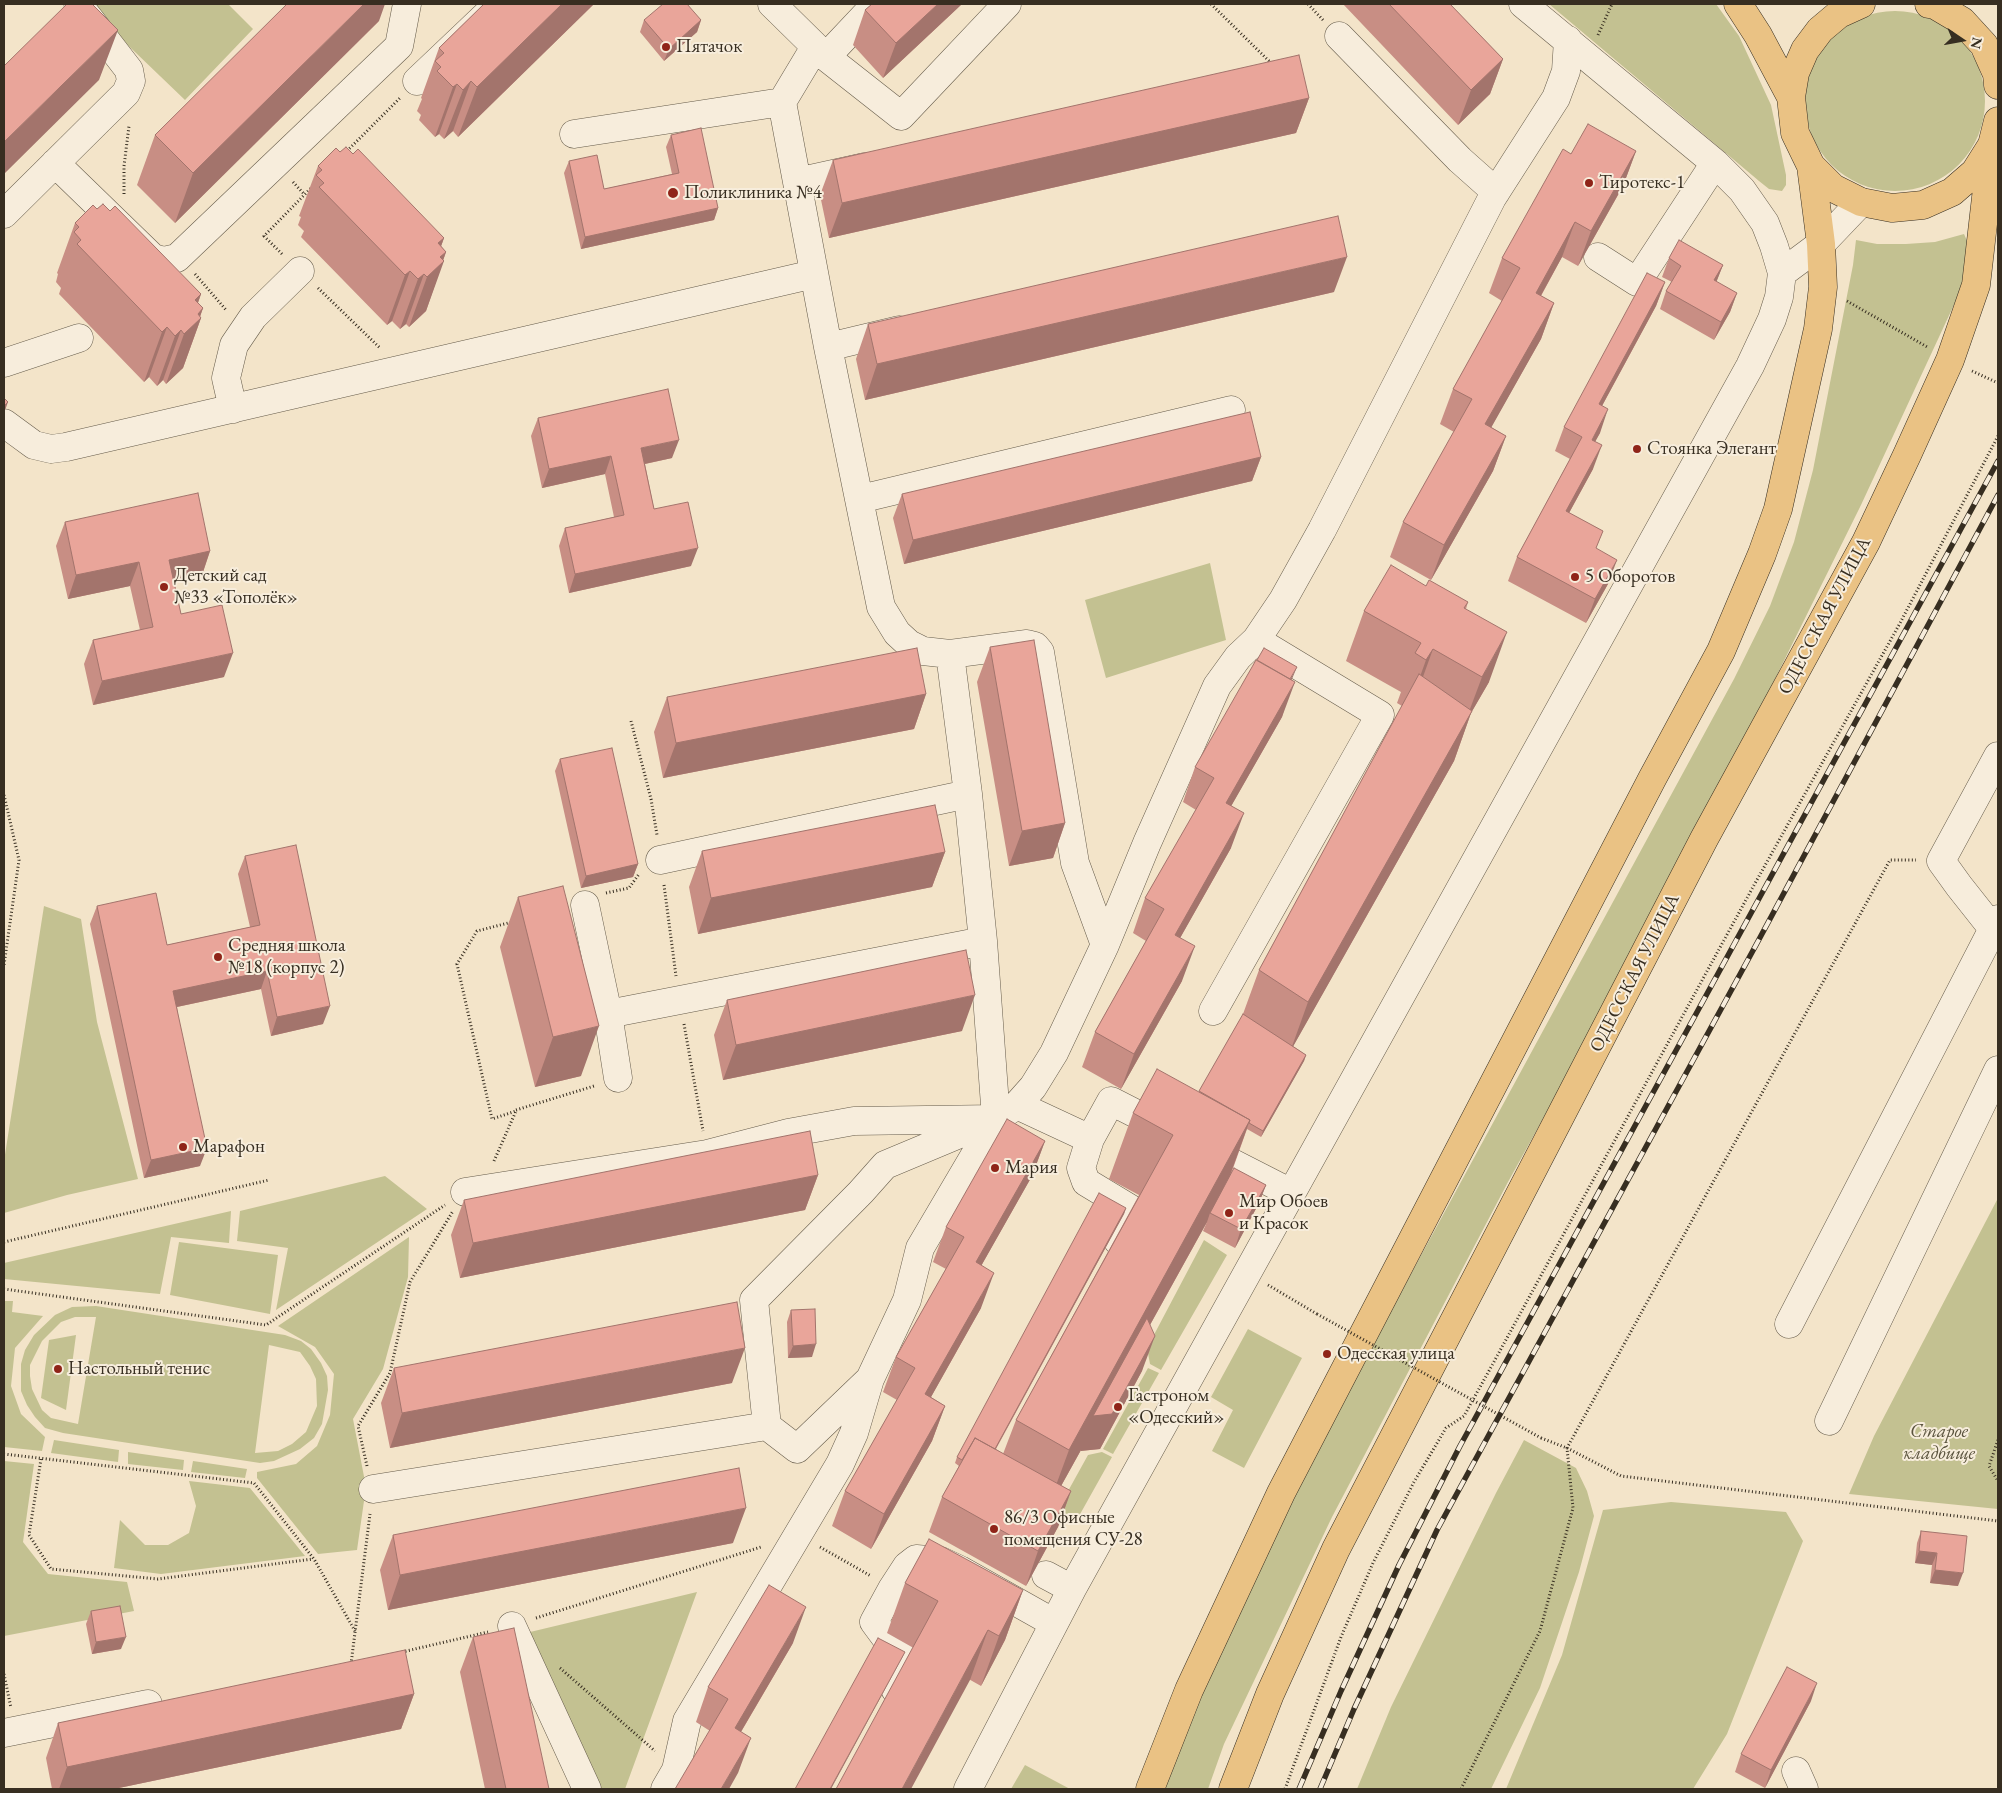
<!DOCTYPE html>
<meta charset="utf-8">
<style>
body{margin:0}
#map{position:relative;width:2002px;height:1793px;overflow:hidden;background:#f3e4c9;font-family:"EB Garamond",serif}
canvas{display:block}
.frame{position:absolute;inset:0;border:5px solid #372e21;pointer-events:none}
.north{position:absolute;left:1937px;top:15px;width:50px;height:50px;-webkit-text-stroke:4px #f7eddc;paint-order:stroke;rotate:102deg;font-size:14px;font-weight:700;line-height:20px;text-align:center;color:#372e21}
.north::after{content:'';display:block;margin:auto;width:18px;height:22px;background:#372e21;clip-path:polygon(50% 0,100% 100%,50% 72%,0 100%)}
</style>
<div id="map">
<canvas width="2002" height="1793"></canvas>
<div class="frame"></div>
<div class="north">N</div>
</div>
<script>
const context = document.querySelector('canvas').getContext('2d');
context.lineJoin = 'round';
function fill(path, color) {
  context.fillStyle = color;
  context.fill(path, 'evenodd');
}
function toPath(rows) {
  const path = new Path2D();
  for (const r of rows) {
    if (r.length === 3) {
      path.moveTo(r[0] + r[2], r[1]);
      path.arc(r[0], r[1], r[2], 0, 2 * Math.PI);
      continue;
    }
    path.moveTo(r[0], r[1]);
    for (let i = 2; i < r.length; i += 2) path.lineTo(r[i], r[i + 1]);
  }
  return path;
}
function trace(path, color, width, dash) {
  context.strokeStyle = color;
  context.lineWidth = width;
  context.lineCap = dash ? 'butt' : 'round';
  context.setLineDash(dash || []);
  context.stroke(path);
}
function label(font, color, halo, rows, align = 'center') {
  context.font = font + ' "EB Garamond",serif';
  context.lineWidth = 4;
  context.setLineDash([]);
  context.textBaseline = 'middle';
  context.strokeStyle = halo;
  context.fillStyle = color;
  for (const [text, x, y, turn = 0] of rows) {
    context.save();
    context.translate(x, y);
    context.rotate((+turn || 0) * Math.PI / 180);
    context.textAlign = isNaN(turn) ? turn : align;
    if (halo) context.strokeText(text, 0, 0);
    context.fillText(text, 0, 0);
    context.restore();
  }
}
fill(toPath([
 [85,4,228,4,253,29,185,100],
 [1549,4,1716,4,1739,36,1771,105,1786,175,1786,185,1782,191,1769,189,1759,181],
 [1895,101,90],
 [1964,234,1968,243,1965,281,1861,505,1682,867,1508,1182,1332,1517,1224,1744,1208,1789,1159,1789,1258,1564,1380,1331,1734,679,1770,606,1794,542,1813,470,1853,265,1856,240,1877,244,1906,244,1935,242],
 [1210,563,1226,640,1106,678,1085,600],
 [44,906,81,919,97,1022,138,1179,67,1195,4,1213,4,1161],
 [385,1176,427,1209,276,1310,288,1248,237,1241,240,1211],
 [1998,1198,1998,1509,1849,1494,1874,1436],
 [231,1211,229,1243,171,1237,160,1294,4,1279,4,1263],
 [409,1237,408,1277,383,1369,353,1419,366,1487,357,1550,318,1554,257,1478,257,1472,296,1464,317,1446,330,1415,334,1374,315,1347,278,1326],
 [1204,1240,1227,1255,1161,1370,1150,1364,1147,1348],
 [179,1242,278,1255,270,1314,170,1295],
 [4,1301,13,1301,12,1312,43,1316,15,1348,11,1386,21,1414,45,1437,42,1451,4,1447],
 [96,1306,285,1335,301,1341,311,1349,321,1363,327,1376,328,1390,322,1424,314,1438,300,1449,274,1461,260,1463,63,1433,45,1428,35,1417,27,1405,21,1391,21,1364,25,1350,34,1335,55,1315,72,1307],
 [75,1317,96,1317,78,1424,51,1418,42,1410,32,1389,30,1376,30,1365,42,1341,61,1322],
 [269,1345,300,1352,310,1366,316,1379,317,1406,306,1432,292,1444,278,1451,255,1453],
 [1248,1329,1302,1358,1244,1468,1212,1451,1233,1410,1211,1397],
 [76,1335,66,1410,41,1398,49,1340],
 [1148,1368,1159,1373,1113,1454,1103,1449],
 [54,1440,119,1450,118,1462,51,1453],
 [1524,1440,1576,1468,1587,1491,1594,1516,1579,1572,1540,1688,1491,1789,1357,1789,1391,1707,1496,1493],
 [128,1452,184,1460,183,1470,128,1464],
 [1102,1452,1112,1457,1074,1525,1057,1511,1088,1455],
 [4,1461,34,1464,23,1542,48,1574,127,1582,134,1611,4,1636],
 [193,1461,247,1469,245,1478,191,1472],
 [189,1481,250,1488,305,1556,161,1574,114,1568,120,1520,145,1545,168,1545,189,1533,196,1506],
 [1671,1502,1786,1512,1803,1541,1727,1734,1693,1789,1506,1789,1562,1655,1603,1510],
 [697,1592,625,1789,598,1789,526,1633],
 [1025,1765,1070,1789,1011,1789]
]), '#c3c191');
const minor = toPath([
 [772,4,826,57,901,116,1007,4],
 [1339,36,1460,160,1496,192],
 [826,57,876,4],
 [417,81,498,4],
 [574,134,782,102],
 [55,163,153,258,164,261,177,258,399,46,407,4],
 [797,182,865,167],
 [4,214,126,93,131,81,129,70,78,4],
 [1598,257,1637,282,1715,163],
 [1782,273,1821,244,1861,202],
 [828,347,899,330],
 [4,363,79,338],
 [233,409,226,378,234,345,253,317,300,271],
 [4,423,34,445,51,449,66,447,814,274],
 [860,499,1231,410],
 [950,654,1027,644,1035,646,1040,652,1075,863,1105,945],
 [1998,756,1941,861,1959,886,1993,929,1998,932],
 [660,860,968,794],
 [585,905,608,1014,618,1078],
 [1213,1011,1380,715,1256,640],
 [608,1014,983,941],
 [1017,1105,1090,1139],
 [465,1192,707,1154,788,1133,854,1121,996,1119,983,941,968,794,950,654,923,651,909,644,897,633,881,607,828,347,782,102,815,47],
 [1118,1241,1134,1211,1086,1182,1081,1168,1090,1139,1111,1101,1291,1193],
 [1789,1324,1998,919],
 [1829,1421,1998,1070],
 [767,1426,754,1300,861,1192,885,1165,983,1124],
 [373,1489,767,1426,797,1449,870,1379],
 [1046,1575,1072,1589],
 [512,1626,587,1789],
 [895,1689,909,1664,908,1653,888,1641,874,1622,892,1589,907,1566,916,1559,941,1561,960,1570,1054,1623],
 [4,1733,148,1704],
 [1796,1771,1804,1789],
 [665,1789,676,1770,687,1721,840,1464,854,1433,870,1379,907,1300,920,1248,996,1119,1017,1105,1033,1087,1054,1053,1105,945,1147,843,1217,686,1238,657,1256,640,1283,600,1322,530,1492,198,1556,98,1566,71,1568,40],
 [968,1789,1072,1589,1750,366,1772,319,1779,297,1782,273,1774,246,1765,223,1742,190,1715,163,1523,4]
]);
const major = toPath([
 [1738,4,1758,35,1791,97],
 [1861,4,1839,14,1820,30,1805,50,1795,73,1791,97,1795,133,1811,166,1833,188,1861,202,1892,208,1923,205,1952,192,1975,172,1992,145,1998,121],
 [1929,4,1935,5,1962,21,1984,45,1997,74,1998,85],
 [1150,1789,1189,1690,1281,1493,1652,779,1721,651,1762,554,1778,509,1818,329,1823,287,1821,244,1811,166],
 [1233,1789,1270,1694,1336,1549,1704,839,1866,542,1907,455,1950,360,1976,285,1992,145]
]);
trace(minor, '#665c4b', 29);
trace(major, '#372e21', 29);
trace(toPath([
 [1211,4,1271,63],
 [1308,4,1323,20],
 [1598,35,1612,4],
 [347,151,401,97],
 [293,182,304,194],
 [124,194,124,166,129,126],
 [282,254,264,236,311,188],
 [195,274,227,311],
 [318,288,380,348],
 [1847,301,1929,348],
 [1972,371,1998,383],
 [631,721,651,799,657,835],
 [4,795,19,860,4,965],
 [664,885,676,976],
 [606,893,629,888,639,874],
 [684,1024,703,1131],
 [516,1110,594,1086],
 [494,1161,516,1111,492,1119,457,964,477,931,512,922],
 [4,1242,269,1180],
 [1268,1285,1317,1314],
 [4,1289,266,1325,445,1205],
 [1541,1438,1567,1448,1621,1476,1998,1521],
 [1998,1440,1989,1466,1998,1481],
 [4,1454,254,1483,314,1559,355,1631],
 [41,1459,29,1535,51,1569,158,1579,313,1559],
 [367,1466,358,1426,390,1373,410,1282,453,1211],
 [820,1547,871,1576],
 [536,1618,761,1547],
 [402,1652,488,1632],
 [351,1664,370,1514],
 [560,1668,655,1751],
 [4,1674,11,1708],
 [1285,1789,1341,1637,1373,1563,1414,1482,1446,1428,1464,1416,1490,1369,1753,887,1899,625,1998,436],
 [1461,1789,1540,1631,1573,1508,1567,1448,1890,860,1916,860]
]), '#372e21', 3, [1, 2.5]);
trace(minor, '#f7eddc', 28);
trace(major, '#eac284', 28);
const rail = toPath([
 [1299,1789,1341,1691,1399,1565,1460,1446,1998,461],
 [1320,1789,1354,1709,1437,1530,1756,945,1998,495]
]);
trace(rail, '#372e21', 5.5);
trace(rail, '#f7eddc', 4, [11]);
trace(toPath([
 [1317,1314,1541,1438]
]), '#372e21', 3, [1, 2.5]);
fill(toPath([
 [484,4,594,4,458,137,453,131,444,139,439,134,435,137,419,120,421,115,417,111,422,99,421,98,439,48],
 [872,4,962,4,883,78,853,45,865,10],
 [1343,4,1450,4,1503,59,1490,94,1458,125],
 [644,20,701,20,697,32,664,61,640,32],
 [379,21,175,223,137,185,155,135],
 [1309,98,1296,133,829,238,820,195,833,160],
 [671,135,718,208,714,220,581,249,564,173,569,161,604,189,672,174,666,147],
 [1636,151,1623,186,1578,266,1562,257,1541,296,1554,303,1541,339,1491,427,1506,436,1493,471,1431,580,1390,557,1403,522,1454,432,1440,424,1453,389,1502,301,1489,293,1502,258,1571,154],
 [340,152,353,154,444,238,441,246,446,252,426,311,409,327,406,324,400,329,392,321,387,325,301,237,304,231,298,225,301,217,299,216,318,166],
 [97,209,110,211,201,294,198,303,203,308,200,317,201,318,183,368,166,384,163,380,157,386,149,377,144,382,59,294,61,288,56,282,58,274,57,273,75,223],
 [1669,258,1723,265,1716,282,1737,293,1730,312,1714,340,1660,309,1666,291,1672,282,1662,277],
 [1665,282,1656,306,1602,406,1600,433,1595,441,1593,469,1569,513,1603,531,1596,548,1608,584,1586,623,1508,581,1517,557,1570,459,1555,451,1564,427],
 [1334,292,865,400,856,359,868,324],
 [538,418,672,458,645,464,654,509,691,566,569,593,559,546,565,528,614,517,605,474,542,488,531,436],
 [1261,457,1252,481,904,564,893,518,902,494],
 [65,522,210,551,202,575,174,581,181,614,224,677,93,705,84,664,93,640,140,630,130,586,68,599,56,546],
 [1426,586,1468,602,1466,609,1489,682,1471,713,1454,761,1293,1046,1306,1055,1304,1061,1261,1137,1247,1129,1231,1174,1266,1185,1259,1203,1235,1248,1203,1231,1207,1222,1150,1325,1142,1371,1100,1449,1080,1451,1081,1450,1061,1486,1071,1491,1058,1527,1026,1586,929,1532,942,1497,959,1466,955,1463,957,1457,1126,1208,1124,1214,996,1449,1003,1454,1016,1420,1139,1195,1109,1179,1133,1113,1199,1092,1243,1014,1259,970,1402,706,1397,703,1401,692,1346,661,1364,611],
 [990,647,1065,823,1053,858,1009,866,977,682],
 [1292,680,1282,717,1231,806,1231,848,1180,938,1182,981,1121,1089,1082,1067,1095,1032,1146,941,1133,933,1145,898,1196,810,1183,802,1195,767],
 [926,694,914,729,663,778,654,732,667,697],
 [560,759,638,864,633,877,581,888,555,771],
 [702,851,945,852,932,887,698,934,689,887],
 [245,856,323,1024,271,1036,261,989,177,1007,200,1166,144,1178,90,924,97,906,167,945,250,927,238,874],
 [518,897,581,1076,535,1087,500,947],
 [727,1000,962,1031,723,1080,714,1035],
 [1045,1141,1032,1176,981,1266,981,1308,931,1397,945,1406,932,1441,871,1549,832,1526,845,1491,897,1400,883,1392,896,1357,946,1269,933,1262,946,1227],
 [818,1175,805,1210,460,1278,451,1235,464,1200],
 [791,1310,812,1357,788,1358,787,1322],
 [394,1368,732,1383,390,1448,381,1403],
 [1921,1531,1958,1586,1930,1583,1932,1565,1915,1563,1917,1543],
 [393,1535,733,1543,388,1610,380,1570],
 [905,1583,1023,1590,1005,1640,981,1686,887,1633],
 [91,1611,121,1649,92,1654,86,1624],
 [473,1637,549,1789,485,1789,460,1672],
 [793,1643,741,1732,738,1773,710,1731,696,1722,708,1687],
 [414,1694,401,1729,114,1789,52,1789,46,1758,58,1723],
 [1811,1701,1765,1788,1735,1772,1741,1754]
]), '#c88e84');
fill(toPath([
 [364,4,385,4,379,21,175,223,193,173],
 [562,4,594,4,458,137,477,87],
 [938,4,962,4,883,78,896,43],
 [701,20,697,32,664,61,669,49],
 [118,30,99,80,4,174,4,142],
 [1503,59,1490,94,1458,125,1471,90],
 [471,81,453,131,444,139,463,90],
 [457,84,439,134,435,137,453,87],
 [1309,98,1296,133,829,238,842,203],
 [1636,151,1623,186,1578,266,1591,231],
 [718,208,714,220,581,249,585,237],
 [1575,222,1562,257,1523,328,1536,293],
 [444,238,431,274,440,257,446,252,442,263,444,261,426,311,409,327,427,277,438,243],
 [1347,257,1334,292,865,400,877,364],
 [1723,265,1716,283,1714,280],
 [410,271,392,321,387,325,405,275],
 [424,274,406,324,400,329,418,279],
 [1665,282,1656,306,1590,428,1599,404],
 [1737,293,1730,312,1714,340,1721,322],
 [201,294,188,330,198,314,203,308,199,319,201,318,183,368,166,384,184,334,195,300],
 [1554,303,1541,339,1473,460,1485,424],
 [167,327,149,377,144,382,162,332],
 [181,330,163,380,157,386,175,336],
 [8,402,4,413,5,411,4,416,4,406],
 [1608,409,1600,433,1583,464,1592,440],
 [1506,436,1493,471,1431,580,1444,545],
 [679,440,672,458,635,466,641,448],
 [1602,445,1593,469,1557,535,1566,511],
 [611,456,605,474,542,488,549,469],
 [1261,457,1252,481,904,564,913,540],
 [698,548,691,566,569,593,575,574],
 [210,551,202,575,160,584,169,560],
 [1617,560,1608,584,1586,623,1595,599],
 [139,562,130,586,68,599,76,575],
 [1507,632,1489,682,1471,713,1454,761,1290,1052,1308,1002,1464,725,1482,677],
 [1433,649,1415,699,1408,710,1426,660],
 [233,653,224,677,93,705,102,681],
 [1297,667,1292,679,1280,701,1285,689],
 [1295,682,1282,717,1213,838,1226,803],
 [926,694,914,729,663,778,676,743],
 [1244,813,1231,848,1162,970,1175,935],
 [1065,823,1053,858,1009,866,1022,831],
 [945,852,932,887,698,934,711,898],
 [638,864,633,877,581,888,586,876],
 [1195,946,1182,981,1121,1089,1134,1054],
 [267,971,261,989,167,1009,173,991],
 [975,995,962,1031,723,1080,736,1045],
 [330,1006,323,1024,271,1036,277,1017],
 [599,1026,581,1076,535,1087,553,1037],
 [1306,1055,1304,1061,1261,1137,1263,1131],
 [1250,1120,1226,1186,1210,1213,1207,1222,1100,1415,1155,1336,1142,1371,1100,1449,1080,1451,1081,1450,1045,1515,1069,1450],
 [1045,1141,1032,1176,963,1298,976,1262],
 [207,1148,200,1166,144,1178,151,1160],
 [818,1175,805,1210,460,1278,473,1243],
 [1266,1185,1259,1203,1235,1248,1241,1229],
 [1126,1208,1124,1214,980,1477,983,1471],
 [994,1273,981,1308,913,1429,925,1394],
 [816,1344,812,1357,788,1358,793,1346],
 [745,1348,732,1383,390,1448,402,1413],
 [945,1406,932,1441,871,1549,884,1514],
 [1071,1491,1058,1527,1026,1586,1038,1551],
 [746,1508,733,1543,388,1610,400,1575],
 [1919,1551,1937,1553,1932,1565,1915,1563],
 [1935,1570,1963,1573,1958,1586,1930,1583],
 [1023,1590,1005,1640,981,1686,999,1636],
 [806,1607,793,1643,722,1764,735,1728],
 [988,1630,970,1680,911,1789,902,1789],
 [126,1637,121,1649,92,1654,96,1642],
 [905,1652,902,1658,831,1789,830,1789],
 [1817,1683,1811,1701,1765,1788,1771,1770],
 [414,1694,401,1729,114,1789,59,1789,67,1767],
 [751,1738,738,1773,729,1789,721,1789]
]), '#a3746c');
const building = toPath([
 [67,4,92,4,118,30,4,142,4,66,67,4],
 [287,4,364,4,193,173,155,135,287,4],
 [484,4,562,4,477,87,471,81,463,90,457,84,453,87,437,71,441,67,435,61,444,53,439,48,484,4],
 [663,4,687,4,701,20,669,49,644,20,663,4],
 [872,4,938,4,896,43,865,10,872,4],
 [1389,4,1450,4,1503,59,1471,90,1389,4],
 [1299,55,1309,98,842,203,833,160,1299,55],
 [1588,124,1636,151,1591,231,1575,222,1536,293,1554,303,1485,424,1506,436,1444,545,1403,522,1472,399,1453,389,1520,268,1502,258,1563,149,1571,154,1588,124],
 [701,128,718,208,585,237,569,161,597,155,604,189,679,173,671,135,701,128],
 [346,147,353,154,358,149,444,238,438,243,446,252,440,257,444,261,427,277,424,274,418,279,410,271,405,275,319,187,324,183,316,175,322,170,318,166,336,148,340,152,346,147],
 [103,204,110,211,115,206,201,294,195,300,203,308,198,314,201,318,184,334,181,330,175,336,167,327,162,332,77,244,81,240,74,232,79,227,75,223,93,205,97,209,103,204],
 [1338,216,1347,257,877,364,868,324,1338,216],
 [1679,240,1723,265,1714,280,1737,293,1721,322,1666,291,1681,266,1669,258,1679,240],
 [1647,273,1665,282,1599,404,1608,409,1592,440,1602,445,1566,511,1603,531,1596,548,1617,560,1595,599,1517,557,1582,437,1564,427,1647,273],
 [668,389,679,440,641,448,654,509,688,502,698,548,575,574,565,528,624,515,611,456,549,469,538,418,668,389],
 [4,398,8,402,4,406,4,398],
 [1250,412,1261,457,913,540,902,494,1250,412],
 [198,493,210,551,169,560,181,614,222,605,233,653,102,681,93,640,153,627,139,562,76,575,65,522,198,493],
 [1391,565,1426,586,1429,580,1468,602,1464,608,1507,632,1482,677,1433,649,1426,660,1415,653,1421,643,1364,611,1391,565],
 [1034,640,1065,823,1022,831,990,647,1034,640],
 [917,648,926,694,676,743,667,697,917,648],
 [1264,648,1297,667,1290,679,1257,660,1264,648],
 [1256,660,1295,682,1226,803,1244,813,1175,935,1195,946,1134,1054,1095,1032,1164,909,1145,898,1214,778,1195,767,1256,660],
 [1419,674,1472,711,1308,1002,1259,970,1419,674],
 [612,748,638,864,586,876,560,759,612,748],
 [935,805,945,852,711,898,702,851,935,805],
 [296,845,330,1006,277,1017,267,971,173,991,207,1148,151,1160,97,906,156,893,167,945,260,925,245,856,296,845],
 [563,886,599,1026,553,1037,518,897,563,886],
 [966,950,975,995,736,1045,727,1000,966,950],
 [1243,1014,1306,1055,1263,1131,1249,1123,1250,1120,1199,1091,1243,1014],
 [1157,1069,1250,1120,1069,1450,1016,1420,1173,1135,1133,1113,1157,1069],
 [1007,1119,1045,1141,976,1262,994,1273,925,1394,945,1406,884,1514,845,1491,915,1368,896,1357,964,1237,946,1227,1007,1119],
 [810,1131,818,1175,473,1243,464,1200,810,1131],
 [1234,1168,1266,1185,1241,1229,1210,1213,1234,1168],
 [1099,1193,1126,1208,995,1449,975,1438,962,1460,957,1457,1099,1193],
 [737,1302,745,1348,402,1413,394,1368,737,1302],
 [815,1309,816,1344,793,1346,791,1310,815,1309],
 [1147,1318,1155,1336,1112,1414,1093,1416,1147,1318],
 [975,1438,1071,1491,1038,1551,942,1497,975,1438],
 [739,1468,746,1508,400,1575,393,1535,739,1468],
 [1921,1531,1967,1536,1963,1573,1935,1570,1937,1553,1919,1551,1921,1531],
 [929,1539,1023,1590,999,1636,988,1630,902,1789,836,1789,938,1601,905,1583,929,1539],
 [769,1585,806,1607,735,1728,751,1738,721,1789,675,1789,728,1699,708,1687,769,1585],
 [120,1606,126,1637,96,1642,91,1611,120,1606],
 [514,1628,549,1789,506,1789,473,1637,514,1628],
 [878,1638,905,1652,830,1789,795,1789,878,1638],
 [405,1650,414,1694,67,1767,58,1723,405,1650],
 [1787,1667,1817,1683,1771,1770,1741,1754,1787,1667]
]);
fill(building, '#e9a59a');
trace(building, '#a3746c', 1);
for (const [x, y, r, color] of [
 [666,47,5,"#8f2418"],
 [1589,183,5,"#8f2418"],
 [673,193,6,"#8f2418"],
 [1637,449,5,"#8f2418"],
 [1575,577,5,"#8f2418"],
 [164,587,5,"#8f2418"],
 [218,957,5,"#8f2418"],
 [183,1147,5,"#8f2418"],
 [995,1168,5,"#8f2418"],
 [1229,1213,5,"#8f2418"],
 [1327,1354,5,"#8f2418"],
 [58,1369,5,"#8f2418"],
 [1118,1407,5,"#8f2418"],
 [994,1529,5,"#8f2418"]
]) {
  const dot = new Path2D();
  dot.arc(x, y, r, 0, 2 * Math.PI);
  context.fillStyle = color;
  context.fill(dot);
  trace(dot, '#f7eddc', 2);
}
label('19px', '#372e21', '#f7eddc', [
 ["Пятачок",676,47],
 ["Тиротекс-1",1599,183],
 ["Поликлиника №4",684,193],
 ["Стоянка Элегант",1647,449],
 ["Детский сад",174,576],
 ["№33 «Тополёк»",174,598],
 ["5 Оборотов",1585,577],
 ["Средняя школа",228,946],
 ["№18 (корпус 2)",228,968],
 ["Марафон",193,1147],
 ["Мария",1005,1168],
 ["Мир Обоев",1239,1202],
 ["и Красок",1239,1224],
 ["Одесская улица",1337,1354],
 ["Настольный тенис",68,1369],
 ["Гастроном",1128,1396],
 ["«Одесский»",1128,1418],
 ["86/3 Офисные",1004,1518],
 ["помещения СУ-28",1004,1540]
], 'left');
label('19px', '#372e21', '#f7eddc', [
 ["ОДЕССКАЯ УЛИЦА",1825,616,-62],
 ["ОДЕССКАЯ УЛИЦА",1635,973,-63]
]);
label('italic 19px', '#5a533d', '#f7eddc', [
 ["Старое",1939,1432],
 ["кладбище",1939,1454]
]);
</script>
